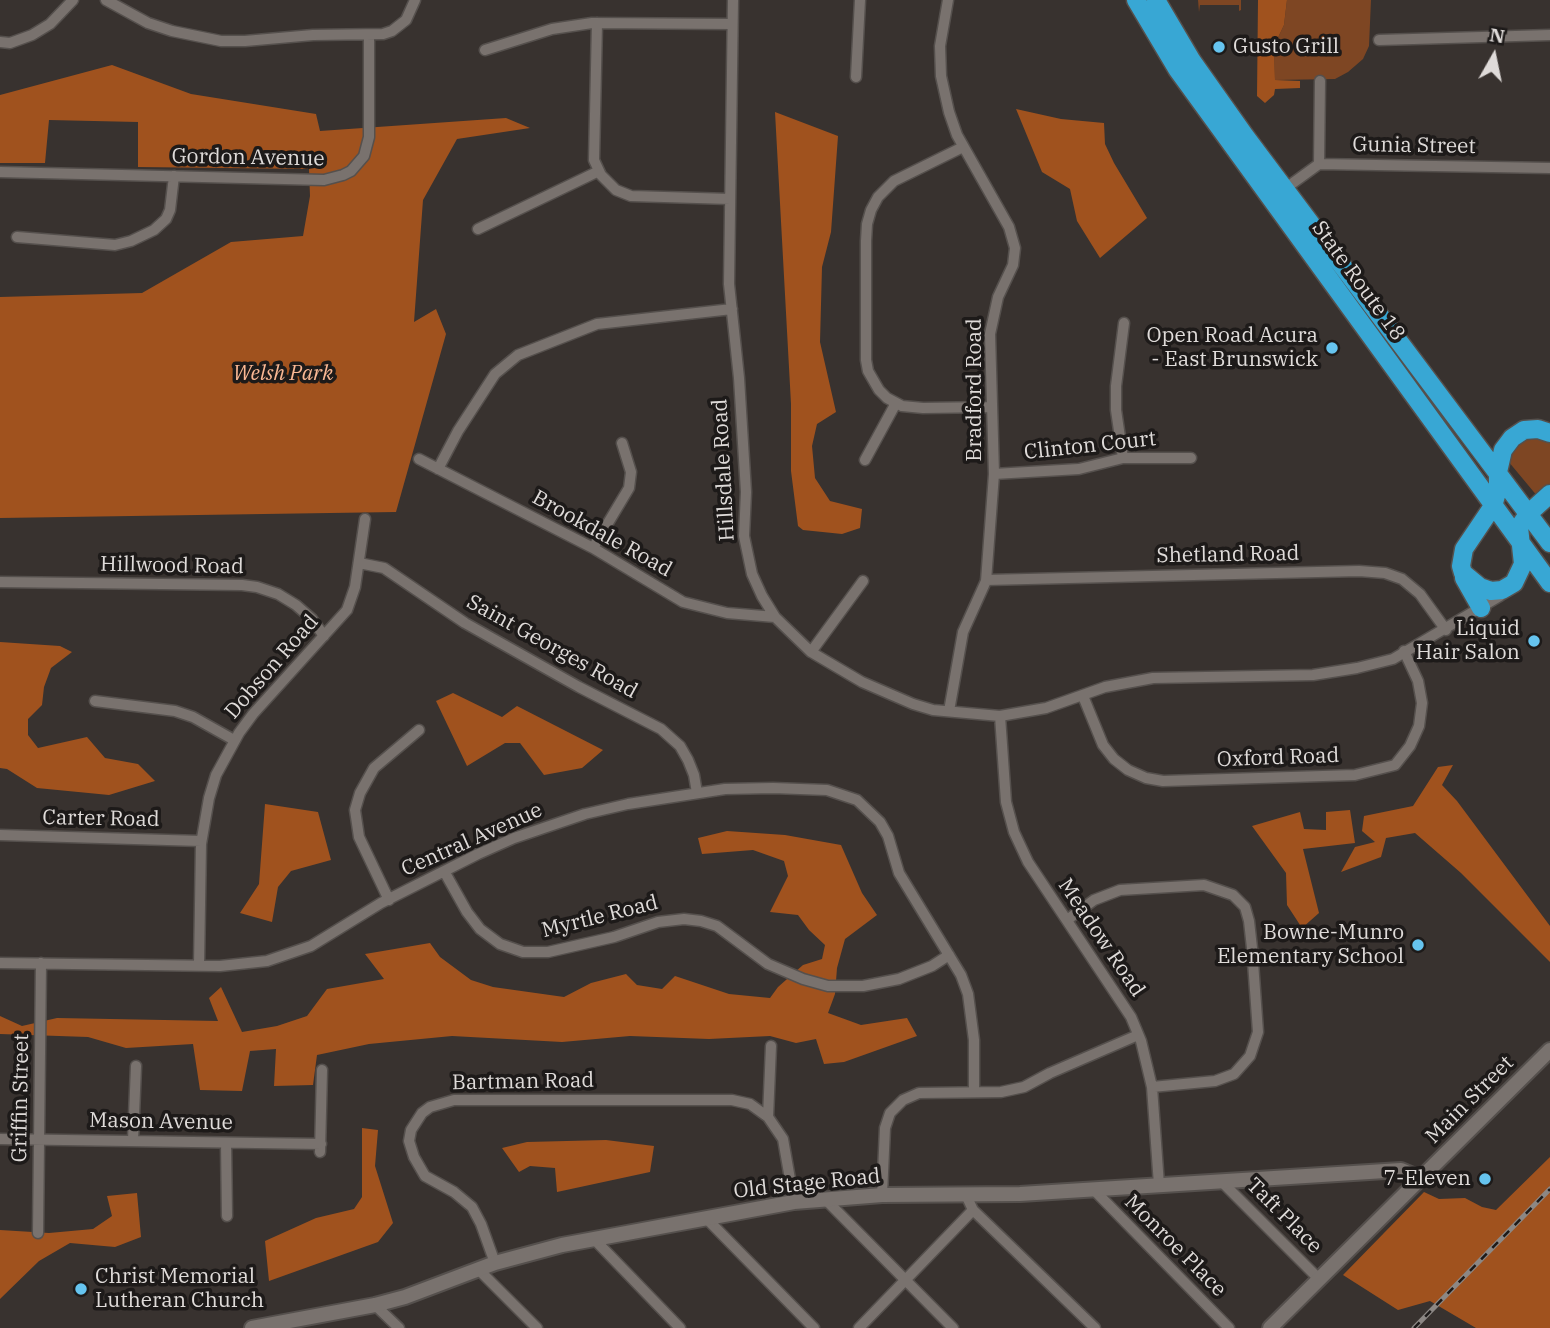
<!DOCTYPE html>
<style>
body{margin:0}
#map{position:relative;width:1550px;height:1328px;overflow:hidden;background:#38322f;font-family:"IBM Plex Serif",serif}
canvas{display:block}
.north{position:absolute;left:1459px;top:21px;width:70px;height:70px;-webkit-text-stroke:5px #1d1a19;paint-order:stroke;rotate:9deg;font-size:19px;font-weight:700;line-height:28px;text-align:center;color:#dfdbd9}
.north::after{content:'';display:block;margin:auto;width:24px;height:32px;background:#dfdbd9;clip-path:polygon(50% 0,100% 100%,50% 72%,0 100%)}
</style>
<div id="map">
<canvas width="1550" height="1328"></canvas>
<div class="north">N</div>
</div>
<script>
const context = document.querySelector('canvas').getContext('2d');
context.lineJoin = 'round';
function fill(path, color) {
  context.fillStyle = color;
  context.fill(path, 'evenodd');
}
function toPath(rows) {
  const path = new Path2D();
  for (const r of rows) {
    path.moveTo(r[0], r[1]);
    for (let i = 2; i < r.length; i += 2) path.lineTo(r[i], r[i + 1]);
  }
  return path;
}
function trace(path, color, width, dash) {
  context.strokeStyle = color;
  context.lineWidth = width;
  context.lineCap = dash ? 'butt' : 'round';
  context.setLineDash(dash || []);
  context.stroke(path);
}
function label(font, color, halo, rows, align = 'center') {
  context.font = font + ' "IBM Plex Serif",serif';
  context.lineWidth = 7;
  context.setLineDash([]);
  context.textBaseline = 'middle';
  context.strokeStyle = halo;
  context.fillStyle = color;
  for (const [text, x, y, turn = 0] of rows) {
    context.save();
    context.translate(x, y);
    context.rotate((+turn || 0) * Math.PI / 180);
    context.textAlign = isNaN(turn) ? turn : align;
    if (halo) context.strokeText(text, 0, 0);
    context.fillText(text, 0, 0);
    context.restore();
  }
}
fill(toPath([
 [1198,0,1241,0,1241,10,1239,11,1239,5,1200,5,1199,12],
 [1287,0,1371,0,1369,46,1363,59,1348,72,1335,79,1275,80,1274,46,1284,25],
 [1525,436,1546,438,1550,442,1550,484,1538,497,1508,461,1509,453]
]), '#7e4623');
fill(toPath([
 [1258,0,1287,0,1284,25,1274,46,1275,80,1300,81,1300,88,1275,89,1274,95,1265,103,1257,96],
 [112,65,191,94,316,114,320,131,506,118,530,128,457,139,423,200,414,322,436,309,446,334,396,512,0,518,0,297,142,293,231,242,303,236,310,196,309,169,138,167,138,122,49,120,45,163,0,163,0,95],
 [1016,109,1061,119,1104,123,1105,144,1114,163,1147,218,1100,258,1077,221,1070,189,1042,172],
 [775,112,838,136,831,232,822,267,820,342,836,412,817,424,812,446,815,478,830,501,862,509,860,528,842,534,803,530,798,526,791,471,791,404],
 [0,642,60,646,72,652,51,668,44,687,42,705,28,719,28,735,38,748,87,737,105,758,138,764,155,781,109,795,37,788,7,769,0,768],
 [453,693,502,717,517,706,603,750,582,768,544,775,520,743,505,743,467,766,436,701],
 [1453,765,1442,785,1457,801,1550,926,1550,962,1461,873,1415,833,1386,838,1381,857,1341,872,1355,847,1375,842,1362,831,1364,816,1413,806,1438,767],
 [265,804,318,812,331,860,291,871,278,887,272,922,240,913,259,884],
 [1350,810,1355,843,1303,849,1319,913,1302,928,1287,905,1286,873,1252,826,1300,812,1304,829,1326,830,1326,812],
 [727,831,785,835,841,845,862,893,877,915,845,939,837,968,835,994,828,1013,861,1025,907,1018,917,1036,844,1062,824,1064,816,1039,796,1043,770,1036,709,1039,630,1036,562,1042,452,1036,369,1044,317,1055,313,1085,274,1086,276,1049,250,1051,242,1091,200,1090,193,1044,126,1048,88,1037,0,1034,0,1016,22,1026,57,1018,218,1021,209,998,221,987,242,1032,277,1026,307,1016,327,989,384,979,365,954,430,943,440,957,471,980,493,987,564,997,591,983,626,974,637,985,662,989,675,976,729,994,770,998,778,987,803,965,822,959,825,945,809,930,798,915,770,912,788,876,784,861,753,850,702,854,698,838],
 [362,1128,378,1130,375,1166,393,1223,378,1242,269,1281,265,1241,316,1218,354,1209,362,1197],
 [606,1140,654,1146,650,1172,557,1192,555,1168,530,1166,519,1172,502,1148,527,1142],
 [1550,1157,1550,1328,1476,1328,1430,1301,1398,1310,1343,1275,1424,1192,1439,1199,1465,1198,1482,1207,1496,1210],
 [137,1193,141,1237,115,1247,70,1243,39,1261,0,1299,0,1230,49,1233,93,1229,112,1216,107,1196]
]), '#a0521e');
const street = toPath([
 [106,0,148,23,172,31,221,41,245,41,313,35,383,34,392,31,406,20,415,0],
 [733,0,729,284,739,378,746,492,744,536,752,574,762,596,775,617,811,652,862,682,913,704,933,710,1000,716,1046,708,1105,687,1153,678,1313,675,1357,668,1393,659,1500,596],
 [948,0,940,46,941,76,949,112,957,135,1009,227,1015,248,1013,265,998,297,990,334,994,474,986,581,963,632,949,711],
 [597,23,594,160,601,175,616,190,631,196,730,199],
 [1379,40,1550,35],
 [0,42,10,43,32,35,50,24,73,0],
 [485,50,552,29,592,23,732,24],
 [856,77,860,0],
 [963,147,894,181,878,197,871,210,867,224,866,241,866,360,868,371,879,390,887,398,902,406,923,408,991,407],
 [1319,164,1320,81],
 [0,172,324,180,343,175,351,171,364,156,369,137,369,35],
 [1286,188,1319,164,1550,168],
 [478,229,599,171],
 [17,237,115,245,131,241,154,230,166,219,170,210,174,176],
 [1123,458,1116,410,1116,386,1124,323],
 [419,459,593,548,683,602,727,613,775,617],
 [865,460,896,403],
 [438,469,458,431,495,374,518,355,597,324,732,309],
 [994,474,1079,469,1123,458,1191,458],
 [593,548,629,488,631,472,622,443],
 [359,563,384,568,465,623,579,687,661,729,680,746,688,760,694,775,697,793],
 [986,580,1359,571,1385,573,1402,579,1420,594,1446,630],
 [0,582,242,585,257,587,278,594,296,605,312,619,324,636],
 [811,652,863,581],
 [1083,696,1103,745,1114,759,1128,770,1146,778,1163,781,1355,775,1395,765,1410,746,1419,726,1422,703,1418,681,1404,651],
 [95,701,175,711,193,717,234,740],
 [1000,716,1006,802,1014,832,1028,862,1131,1017,1141,1041,1152,1087,1159,1185],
 [0,835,201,841],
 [444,871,467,912,480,929,500,944,523,952,548,952,614,937,658,922,684,919,701,921,717,926,768,964,803,979,828,986,863,986,899,979,932,966,949,955],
 [389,900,359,837,355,810,360,793,374,768,419,730],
 [1067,920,1094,900,1120,890,1204,885,1233,895,1245,907,1249,921,1252,948,1258,1032,1250,1056,1234,1074,1215,1081,1152,1087],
 [0,963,220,966,267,961,311,946,381,903,478,854,514,838,585,814,628,804,725,789,773,788,827,790,857,800,880,822,888,836,899,873,961,975,968,994,974,1040,974,1092],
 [199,965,201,844,209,798,216,775,239,733,253,714,347,610,355,587,365,519],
 [771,1046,768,1117,783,1139,794,1202],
 [0,1139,321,1144],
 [133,1140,136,1066],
 [226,1143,227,1216],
 [320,1152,322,1070],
 [1221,1181,1319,1279],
 [1094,1190,1229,1328],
 [882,1195,885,1128,890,1113,903,1100,919,1093,1001,1092,1024,1087,1050,1073,1138,1035],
 [966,1195,973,1210,1095,1328],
 [825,1199,953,1328],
 [706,1218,814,1328],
 [38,1233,41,963],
 [593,1238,680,1328],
 [495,1263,481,1224,472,1207,454,1192,425,1176,414,1157,409,1141,411,1130,422,1113,430,1107,454,1100,732,1100,750,1104,768,1117],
 [478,1269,537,1328],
 [375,1305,399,1328],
 [859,1328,973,1210]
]);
const secondary = toPath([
 [252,1328,375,1305,405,1297,495,1263,562,1245,794,1202,882,1195,1020,1194,1401,1170,1420,1178],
 [1270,1328,1550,1050]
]);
const highway = toPath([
 [1136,0,1177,69,1550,583],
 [1156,0,1192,61,1245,136,1550,543],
 [1550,433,1538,429,1524,430,1512,438,1503,450,1498,472,1498,489,1493,506,1464,549,1461,566,1463,573,1480,587,1491,591,1502,590,1514,583,1523,564,1519,527,1528,514,1550,494],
 [1464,578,1481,608]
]);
trace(street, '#55504d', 13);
trace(secondary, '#55504d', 18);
trace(highway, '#55504d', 21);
trace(street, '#79726e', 10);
trace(secondary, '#79726e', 14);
trace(highway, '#38a7d4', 18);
const rail = toPath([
 [1414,1328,1550,1189]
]);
trace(rail, '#8c8784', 5);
trace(rail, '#1d1a19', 2.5, [8]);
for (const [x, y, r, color] of [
 [1219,47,7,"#66c4ef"],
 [1332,348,7,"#66c4ef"],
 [1534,641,7,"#66c4ef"],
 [1418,945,7,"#66c4ef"],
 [1485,1179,7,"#66c4ef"],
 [81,1289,7,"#66c4ef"]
]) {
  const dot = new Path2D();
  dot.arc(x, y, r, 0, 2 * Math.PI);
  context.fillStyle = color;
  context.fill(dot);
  trace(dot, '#1d1a19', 2.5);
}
label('21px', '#dfdbd9', '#1d1a19', [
 ["Gusto Grill",1233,47,"left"],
 ["Open Road Acura",1318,336],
 ["- East Brunswick",1318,360],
 ["Liquid",1520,629],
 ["Hair Salon",1520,653],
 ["Bowne-Munro",1404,933],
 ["Elementary School",1404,957],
 ["7-Eleven",1471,1179],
 ["Christ Memorial",95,1277,"left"],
 ["Lutheran Church",95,1301,"left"]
], 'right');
label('21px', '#dfdbd9', '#1d1a19', [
 ["Gunia Street",1414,146,1],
 ["Gordon Avenue",248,158,1],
 ["State Route 18",1358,281,54],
 ["Bradford Road",975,390,-90],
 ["Clinton Court",1090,446,-6],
 ["Hillsdale Road",724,470,-93],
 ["Brookdale Road",602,534,29],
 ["Shetland Road",1228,555,-1],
 ["Hillwood Road",172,566,1],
 ["Saint Georges Road",552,647,29],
 ["Dobson Road",272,667,-49],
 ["Oxford Road",1278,758,-2],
 ["Carter Road",101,819,1],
 ["Central Avenue",472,840,-24],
 ["Myrtle Road",600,917,-14],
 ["Meadow Road",1101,938,56],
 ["Bartman Road",523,1082,-1],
 ["Griffin Street",21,1098,-89],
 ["Main Street",1470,1100,-45],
 ["Mason Avenue",161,1122,1],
 ["Old Stage Road",807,1184,-6],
 ["Taft Place",1284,1216,45],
 ["Monroe Place",1175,1246,45]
]);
label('italic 21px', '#fab894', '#1d1a19', [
 ["Welsh Park",283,374]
]);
</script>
